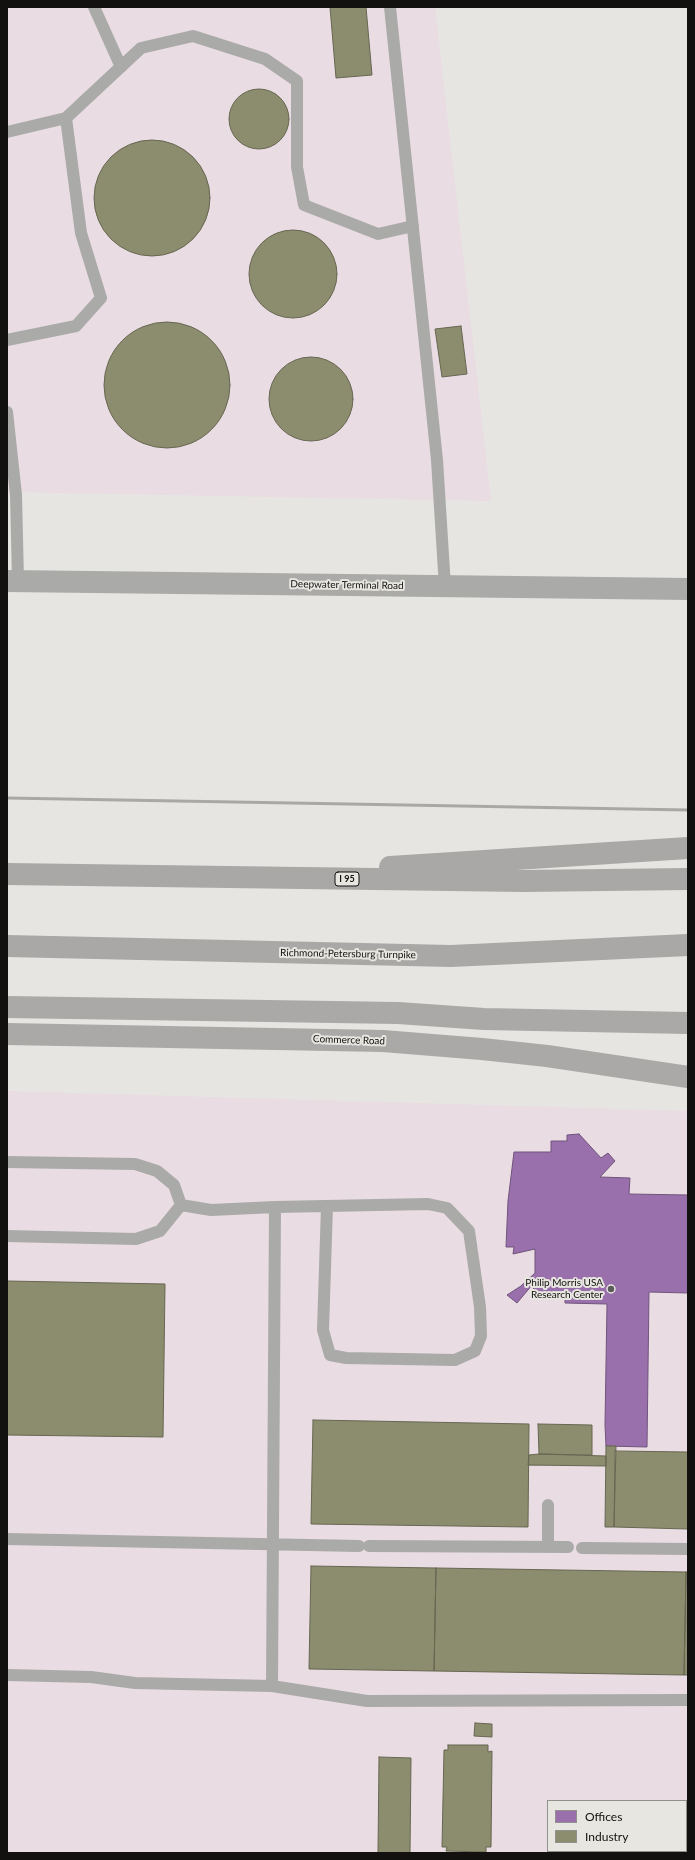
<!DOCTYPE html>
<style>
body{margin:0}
#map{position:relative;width:695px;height:1860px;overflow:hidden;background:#e6e5e2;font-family:Lato,sans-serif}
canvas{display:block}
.frame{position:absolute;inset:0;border:8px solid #12110f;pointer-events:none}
.legend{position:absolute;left:547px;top:1800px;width:140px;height:52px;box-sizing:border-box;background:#e8e6e0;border:1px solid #92918c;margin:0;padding:5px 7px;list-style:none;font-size:12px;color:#12110f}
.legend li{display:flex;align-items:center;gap:8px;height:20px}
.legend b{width:20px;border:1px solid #92918c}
</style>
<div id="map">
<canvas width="695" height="1860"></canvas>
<div class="frame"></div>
<ul class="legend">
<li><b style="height:11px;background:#9970ab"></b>Offices</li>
<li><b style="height:11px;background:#8c8c6e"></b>Industry</li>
</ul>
</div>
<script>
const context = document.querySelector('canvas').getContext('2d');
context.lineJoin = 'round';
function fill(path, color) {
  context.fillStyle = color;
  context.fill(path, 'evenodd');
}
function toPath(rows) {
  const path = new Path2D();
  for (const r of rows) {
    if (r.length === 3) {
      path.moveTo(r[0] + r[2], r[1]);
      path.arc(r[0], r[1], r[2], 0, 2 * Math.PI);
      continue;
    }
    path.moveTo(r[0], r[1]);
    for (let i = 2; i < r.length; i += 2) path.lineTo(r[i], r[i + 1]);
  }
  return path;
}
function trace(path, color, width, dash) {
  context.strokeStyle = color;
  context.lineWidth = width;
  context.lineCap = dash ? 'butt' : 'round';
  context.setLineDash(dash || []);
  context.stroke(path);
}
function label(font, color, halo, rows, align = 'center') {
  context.font = font + ' Lato,sans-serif';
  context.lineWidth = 4;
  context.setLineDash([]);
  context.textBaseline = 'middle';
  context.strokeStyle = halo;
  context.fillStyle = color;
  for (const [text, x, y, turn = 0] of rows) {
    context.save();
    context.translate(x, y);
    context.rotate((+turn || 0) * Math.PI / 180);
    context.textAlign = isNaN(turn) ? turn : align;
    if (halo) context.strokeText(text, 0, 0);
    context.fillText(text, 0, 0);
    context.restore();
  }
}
fill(toPath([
 [7,7,435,7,491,501,7,492],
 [7,1091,688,1111,688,1853,7,1853],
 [548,1801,686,1801,686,1851,548,1851]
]), '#e9dce3');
const offices = toPath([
 [579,1134,601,1158,608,1153,615,1161,600,1177,630,1178,629,1194,688,1195,688,1293,649,1292,647,1447,606,1446,605,1425,607,1304,565,1303,565,1293,534,1293,533,1284,517,1303,507,1295,521,1286,535,1273,535,1249,513,1254,514,1247,506,1247,508,1201,514,1152,551,1152,551,1141,567,1141,567,1135,579,1134]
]);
fill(offices, '#9970ab');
trace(offices, '#70547c', 1);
const industry = toPath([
 [330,7,366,7,372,75,336,78,330,7],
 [259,119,30],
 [152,198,58],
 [293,274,44],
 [167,385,63],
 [461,326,467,374,442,377,435,329,461,326],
 [311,399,42],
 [7,1281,165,1284,163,1437,7,1435,7,1281],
 [313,1420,529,1424,528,1527,311,1524,313,1420],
 [538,1424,592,1425,592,1455,539,1454,538,1424],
 [606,1446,616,1446,614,1527,605,1527,606,1446],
 [615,1451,688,1452,688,1529,614,1527,615,1451],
 [539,1454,606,1456,606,1466,528,1465,529,1455,539,1454],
 [311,1566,436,1568,434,1671,309,1669,311,1566],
 [436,1568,686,1572,684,1675,434,1671,436,1568],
 [686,1572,688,1572,688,1675,684,1675,686,1572],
 [475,1723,492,1724,492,1737,474,1736,475,1723],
 [448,1745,488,1745,488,1752,492,1751,491,1847,486,1847,486,1852,446,1851,447,1847,442,1847,444,1750,448,1750,448,1745],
 [379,1757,411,1758,410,1853,378,1853,379,1757]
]);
fill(industry, '#8c8c6e');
trace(industry, '#676752', 1);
trace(toPath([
 [94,7,121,67],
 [390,7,437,460,445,587],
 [7,132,66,118,141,48,193,36,265,59,297,81,297,167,304,205,378,234,413,226],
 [7,340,76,326,101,298,81,233,66,118],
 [7,412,16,495,18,581],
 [7,1162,135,1164,157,1171,174,1185,181,1205],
 [7,1236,136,1239,160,1231,181,1205,211,1210,275,1207,428,1204,447,1208,469,1231,480,1307,481,1336,475,1351,455,1360,346,1358,330,1355,323,1330,327,1206],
 [548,1505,548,1547],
 [7,1539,359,1546],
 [369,1546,568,1547],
 [582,1548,688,1549],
 [7,1675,91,1677,135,1683,272,1686,367,1701,688,1700],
 [272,1686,275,1207]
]), '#aaaaa8', 12);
trace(toPath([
 [7,581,688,589]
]), '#aaaaa8', 22);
trace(toPath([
 [7,1007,398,1013,484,1019,688,1023],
 [7,1034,383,1041,482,1049,547,1056,688,1077]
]), '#aaa9a7', 22);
trace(toPath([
 [390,867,688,848],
 [7,874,523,881,688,879],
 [7,946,451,956,688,945]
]), '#a9a8a6', 22);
trace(toPath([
 [7,798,688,810]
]), '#a8a8a6', 3);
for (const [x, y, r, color] of [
 [611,1289,4,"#5c5b59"]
]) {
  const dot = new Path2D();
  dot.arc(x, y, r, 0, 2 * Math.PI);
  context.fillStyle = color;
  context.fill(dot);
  trace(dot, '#e8e6e0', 1.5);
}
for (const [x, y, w] of [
 [347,879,24]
]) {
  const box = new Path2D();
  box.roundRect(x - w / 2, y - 7, w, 14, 3);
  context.fillStyle = '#e8e6e0';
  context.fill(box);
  trace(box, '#12110f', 1);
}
label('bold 9px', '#12110f', null, [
 ["I 95",347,879]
]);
label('10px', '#12110f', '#e8e6e0', [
 ["Deepwater Terminal Road",347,585,1],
 ["Richmond-Petersburg Turnpike",348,954,1],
 ["Commerce Road",349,1040,2]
]);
label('10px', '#12110f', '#e8e6e0', [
 ["Philip Morris USA",603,1283],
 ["Research Center",603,1295]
], 'right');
</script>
